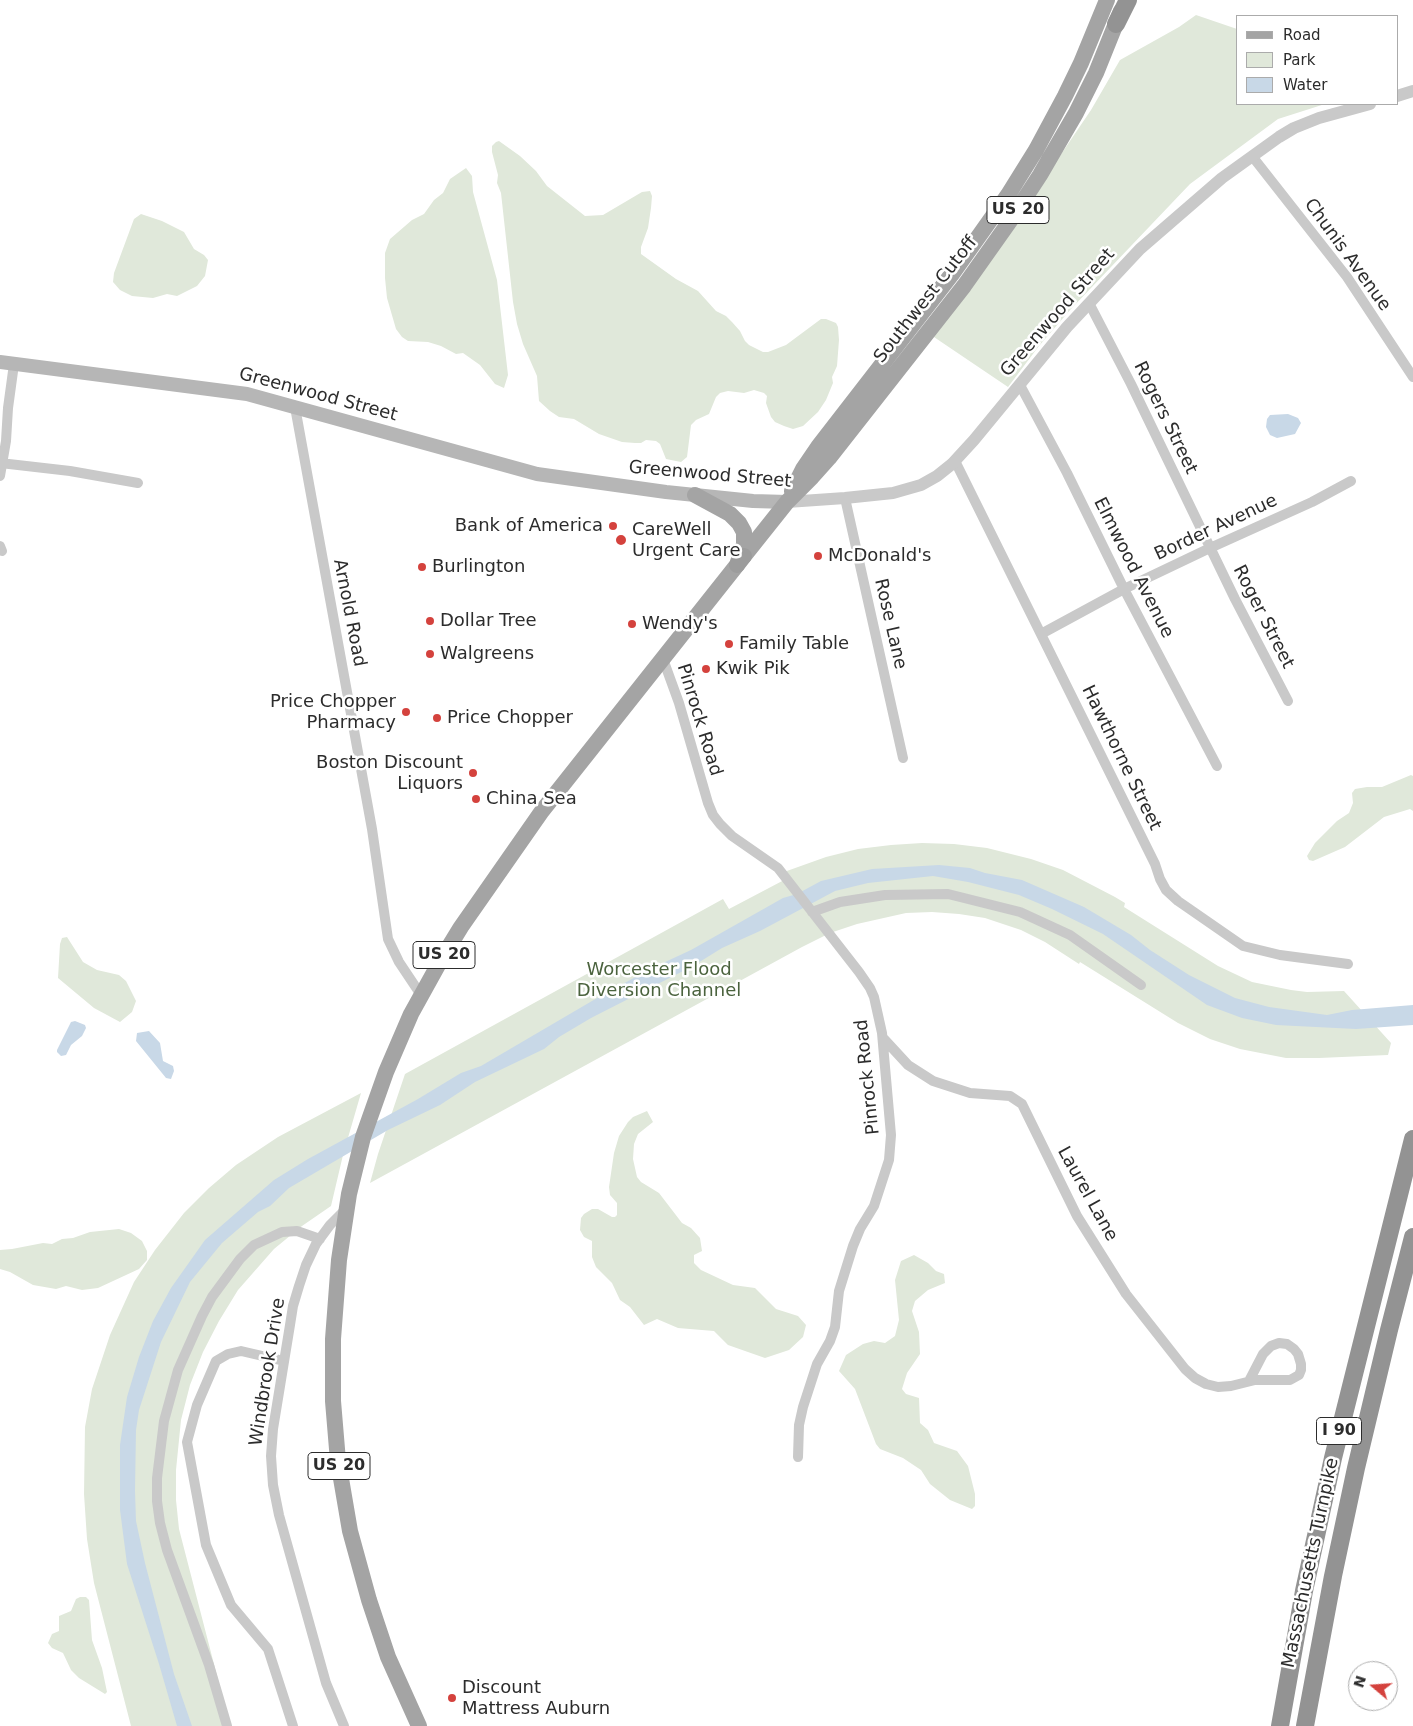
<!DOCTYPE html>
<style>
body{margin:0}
#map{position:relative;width:1413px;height:1726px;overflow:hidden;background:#fff;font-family:"DejaVu Sans",sans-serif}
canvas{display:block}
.legend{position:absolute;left:1236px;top:15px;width:162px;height:90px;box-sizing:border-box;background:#fff;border:1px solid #ababab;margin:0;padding:6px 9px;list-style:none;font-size:15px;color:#2c2c2c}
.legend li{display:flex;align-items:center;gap:10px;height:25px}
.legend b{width:25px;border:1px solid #ababab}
.north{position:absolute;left:1348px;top:1661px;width:50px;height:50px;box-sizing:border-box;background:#fff;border:1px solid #ababab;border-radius:50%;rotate:288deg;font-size:14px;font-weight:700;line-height:20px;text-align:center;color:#2c2c2c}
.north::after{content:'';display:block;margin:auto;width:18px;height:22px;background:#d4423d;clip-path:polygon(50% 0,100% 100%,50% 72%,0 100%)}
</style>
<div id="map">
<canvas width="1413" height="1726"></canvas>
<ul class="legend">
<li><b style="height:6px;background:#a4a4a4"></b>Road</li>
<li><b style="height:14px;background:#e0e8da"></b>Park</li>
<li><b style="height:14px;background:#c8d8e7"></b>Water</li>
</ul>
<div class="north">N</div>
</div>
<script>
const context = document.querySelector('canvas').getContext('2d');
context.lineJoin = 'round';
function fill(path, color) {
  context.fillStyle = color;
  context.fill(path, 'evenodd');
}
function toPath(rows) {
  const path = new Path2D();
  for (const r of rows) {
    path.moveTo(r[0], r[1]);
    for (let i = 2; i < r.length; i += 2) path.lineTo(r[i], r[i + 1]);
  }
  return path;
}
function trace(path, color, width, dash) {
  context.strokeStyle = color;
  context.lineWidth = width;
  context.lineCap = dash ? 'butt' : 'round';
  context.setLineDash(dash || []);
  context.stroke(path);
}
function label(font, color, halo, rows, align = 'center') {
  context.font = font + ' "DejaVu Sans",sans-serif';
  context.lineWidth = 5;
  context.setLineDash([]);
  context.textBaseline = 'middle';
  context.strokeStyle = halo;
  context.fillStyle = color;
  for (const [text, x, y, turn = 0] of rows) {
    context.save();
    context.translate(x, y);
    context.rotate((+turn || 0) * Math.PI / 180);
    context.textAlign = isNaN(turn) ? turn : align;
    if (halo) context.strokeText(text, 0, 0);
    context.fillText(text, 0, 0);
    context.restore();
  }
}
fill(toPath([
 [1196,15,1237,29,1237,104,1325,104,1278,119,1190,184,1071,309,1039,346,1008,387,928,333,990,259,1091,110,1120,60,1179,27],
 [499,141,520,156,536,171,547,186,585,216,603,215,642,192,650,191,652,196,651,208,648,228,641,247,641,254,676,279,698,291,716,311,726,316,732,322,740,331,745,341,749,345,763,352,768,352,786,345,821,319,826,319,836,323,838,327,839,340,837,366,832,377,833,383,826,400,818,412,803,426,793,429,784,426,775,422,771,417,766,403,767,396,764,393,754,390,744,393,728,391,720,393,716,397,709,414,696,420,691,425,687,457,681,462,666,459,660,444,656,441,646,440,641,443,635,443,622,442,599,434,574,419,559,417,550,411,539,401,537,376,523,344,517,324,513,302,501,193,497,183,498,175,492,152,492,146,496,142],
 [466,168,472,176,473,192,497,280,508,375,504,388,495,384,480,365,463,353,456,354,441,346,428,342,408,341,402,337,396,329,387,298,385,278,385,253,390,239,412,220,424,214,434,200,443,193,450,179],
 [141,214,162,221,184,232,194,249,204,255,208,260,205,276,197,286,177,296,167,294,153,298,132,296,120,290,113,282,114,273,134,219],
 [1411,775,1413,776,1413,811,1410,809,1384,817,1345,847,1313,861,1309,860,1307,856,1315,843,1337,821,1349,813,1353,803,1352,793,1355,789,1367,787,1382,787],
 [922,843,954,844,987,848,1031,859,1063,870,1115,897,1125,903,1124,907,1218,966,1252,982,1291,990,1307,992,1344,991,1391,1043,1388,1055,1319,1058,1286,1058,1240,1049,1210,1039,1178,1023,1080,962,1079,964,1045,942,1021,930,985,918,959,914,932,912,906,913,857,924,830,933,802,947,370,1183,378,1154,405,1074,723,899,729,909,786,879,784,872,826,857,858,849,891,845],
 [67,937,83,962,97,970,119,975,126,981,136,1001,132,1012,120,1022,94,1008,58,978,60,944,62,938],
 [361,1093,343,1155,331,1206,302,1226,274,1249,238,1290,219,1321,203,1352,190,1385,181,1420,176,1470,176,1500,179,1529,230,1726,131,1726,94,1583,87,1539,84,1494,85,1427,92,1389,110,1335,134,1282,155,1250,184,1213,209,1188,236,1165,278,1137],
 [647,1111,653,1122,638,1134,634,1144,633,1159,637,1177,641,1182,659,1193,682,1223,691,1228,700,1238,702,1251,694,1255,694,1263,701,1270,733,1285,755,1288,776,1309,798,1316,806,1325,803,1337,789,1350,765,1358,728,1345,714,1331,678,1328,657,1319,644,1325,630,1307,620,1300,612,1283,596,1267,592,1257,592,1241,584,1237,580,1230,581,1218,584,1214,592,1209,598,1209,612,1217,615,1217,617,1215,617,1203,610,1195,609,1187,614,1153,619,1136,628,1122,633,1117],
 [119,1229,131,1233,142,1241,147,1251,147,1260,139,1269,98,1288,82,1290,66,1286,56,1289,33,1285,10,1272,0,1269,0,1250,12,1249,43,1243,52,1244,62,1239,73,1238,90,1232],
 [914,1255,928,1263,936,1271,944,1274,945,1283,928,1290,915,1301,912,1311,919,1332,920,1354,907,1373,902,1389,906,1394,919,1398,920,1423,928,1430,934,1443,957,1451,968,1466,975,1494,975,1506,972,1509,950,1500,930,1484,921,1470,903,1458,880,1449,876,1444,855,1389,839,1371,846,1355,863,1344,874,1341,885,1343,895,1336,899,1320,895,1280,901,1261],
 [80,1597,86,1597,89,1600,92,1640,102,1668,107,1692,105,1694,79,1678,71,1670,63,1653,52,1648,48,1643,52,1634,59,1631,59,1616,71,1611,76,1599]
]), '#e0e8da');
fill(toPath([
 [1288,414,1298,418,1301,423,1295,434,1277,438,1270,435,1266,427,1267,419,1270,415],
 [939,865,970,868,985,873,1022,880,1084,907,1131,935,1150,950,1189,975,1235,998,1269,1007,1327,1015,1352,1010,1413,1005,1413,1025,1356,1029,1276,1025,1242,1018,1207,1005,1103,934,1052,909,1019,895,968,882,933,876,868,883,835,891,760,931,722,948,693,966,591,1018,559,1037,544,1049,475,1082,440,1105,388,1130,289,1188,270,1206,258,1212,222,1243,190,1282,161,1342,139,1410,136,1430,135,1491,136,1521,145,1563,174,1674,192,1726,177,1726,159,1664,127,1564,120,1510,120,1445,127,1397,139,1357,153,1321,171,1288,205,1240,274,1180,308,1159,418,1099,461,1073,481,1066,592,1001,650,969,691,950,783,898,797,894,821,881,872,869],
 [75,1021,85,1025,86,1028,82,1036,71,1045,66,1055,61,1056,57,1052,57,1050,71,1022],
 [149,1031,160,1043,163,1061,173,1066,174,1071,171,1079,166,1078,136,1041,137,1033]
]), '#c8d8e7');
trace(toPath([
 [1252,156,1347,277,1413,377],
 [1089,303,1131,384,1235,599,1288,701],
 [1020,385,1067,473,1124,589,1217,766],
 [295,407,372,829,388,939,399,962,421,995],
 [955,461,1155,864,1160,879,1166,890,1178,901,1243,946,1280,955,1348,964],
 [0,463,70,471,138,483],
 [0,476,6,441,8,408,14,364],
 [845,498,903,758],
 [0,546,2,551],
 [1041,634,1124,589,1210,548,1312,502,1351,481],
 [663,659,679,703,708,803,713,815,720,824,732,836,778,868,859,972,870,988,874,997,882,1033,891,1135,889,1160,874,1206,860,1229,853,1246,839,1291,835,1327,830,1341,817,1364,803,1407,799,1425,798,1457],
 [812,912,840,902,885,895,948,894,1020,912,1070,935,1141,985],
 [884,1039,908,1065,933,1081,970,1093,1010,1096,1022,1104,1077,1216,1126,1294,1185,1369,1195,1378,1206,1384,1218,1387,1231,1386,1255,1380,1290,1380,1299,1375,1301,1370,1301,1364,1298,1354,1294,1349,1287,1344,1279,1343,1271,1346,1263,1354,1249,1381],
 [284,1361,241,1351,228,1354,216,1361,197,1405,187,1442,206,1545,231,1605,268,1649,293,1726],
 [227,1726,209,1665,167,1550,160,1523,157,1501,157,1478,164,1421,178,1370,202,1316,212,1297,240,1259,254,1245,282,1232,297,1231,320,1239],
 [344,1726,326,1683,279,1515,273,1485,271,1456,273,1429,290,1325,293,1306,299,1286,306,1265,316,1244,330,1225,346,1209]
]), '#c9c9c9', 10);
trace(toPath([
 [1397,96,1413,91],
 [787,502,845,498,893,493,921,485,937,476,952,464,974,440,1067,327,1140,249,1222,178,1279,137,1294,128,1319,118,1370,104]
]), '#c9c9c9', 12);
trace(toPath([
 [0,362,247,394,537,474,666,492,753,501,787,502]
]), '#b6b6b6', 14);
trace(toPath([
 [792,491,803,469,818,447,952,274,1008,195,1036,150,1065,96,1081,63,1107,0],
 [744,556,787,502,812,477,829,458,964,286,1010,221,1040,175,1076,113,1096,73,1121,11],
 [419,1726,388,1657,369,1600,350,1531,338,1461,333,1401,333,1339,339,1260,349,1194,363,1137,386,1072,411,1014,442,958,461,927,542,811,737,565,744,544,744,532,739,523,730,514,695,495]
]), '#a4a4a4', 16);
trace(toPath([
 [737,565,744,556]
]), '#9c9c9c', 16);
trace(toPath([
 [1116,24,1128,0],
 [1280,1726,1304,1591,1333,1458,1413,1139],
 [1305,1726,1333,1576,1356,1468,1389,1330,1413,1237]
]), '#939393', 18);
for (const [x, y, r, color] of [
 [613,526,5,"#d4423d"],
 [621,540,6,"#d4423d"],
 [818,556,5,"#d4423d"],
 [422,567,5,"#d4423d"],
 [430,621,5,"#d4423d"],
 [632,624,5,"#d4423d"],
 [729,644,5,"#d4423d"],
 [430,654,5,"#d4423d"],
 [706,669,5,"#d4423d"],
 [406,712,5,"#d4423d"],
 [437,718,5,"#d4423d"],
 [473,773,5,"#d4423d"],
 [476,799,5,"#d4423d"],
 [452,1698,5,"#d4423d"]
]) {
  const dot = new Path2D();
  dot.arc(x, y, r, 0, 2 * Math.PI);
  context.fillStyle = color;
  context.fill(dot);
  trace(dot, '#fff', 2);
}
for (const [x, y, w] of [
 [1018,210,62],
 [444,955,62],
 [1339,1431,45],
 [339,1466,62]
]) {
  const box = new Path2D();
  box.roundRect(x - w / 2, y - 13.5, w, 27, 4);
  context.fillStyle = '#fff';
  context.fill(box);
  trace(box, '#2c2c2c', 1);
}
label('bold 16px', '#2c2c2c', null, [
 ["US 20",1018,210],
 ["US 20",444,955],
 ["I 90",1339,1431],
 ["US 20",339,1466]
]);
label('18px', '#2c2c2c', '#fff', [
 ["Chunis Avenue",1347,255,54],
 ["Southwest Cutoff",926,300,-52],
 ["Greenwood Street",1058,313,-49],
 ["Greenwood Street",318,395,15],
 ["Rogers Street",1165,418,64],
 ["Greenwood Street",710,475,5],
 ["Border Avenue",1216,528,-25],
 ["Elmwood Avenue",1133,568,63],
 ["Arnold Road",349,613,79],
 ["Roger Street",1263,617,63],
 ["Rose Lane",890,624,77],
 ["Pinrock Road",699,720,73],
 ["Hawthorne Street",1121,758,64],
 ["Pinrock Road",868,1077,-96],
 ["Laurel Lane",1087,1194,61],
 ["Windbrook Drive",268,1372,-81],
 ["Massachusetts Turnpike",1311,1563,-78]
]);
label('18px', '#2c2c2c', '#fff', [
 ["Bank of America",603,526,"right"],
 ["CareWell",632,530],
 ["Urgent Care",632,551],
 ["McDonald's",828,556],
 ["Burlington",432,567],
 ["Dollar Tree",440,621],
 ["Wendy's",642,624],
 ["Family Table",739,644],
 ["Walgreens",440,654],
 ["Kwik Pik",716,669],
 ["Price Chopper",396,702,"right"],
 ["Pharmacy",396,723,"right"],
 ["Price Chopper",447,718],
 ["Boston Discount",463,763,"right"],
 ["Liquors",463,784,"right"],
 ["China Sea",486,799],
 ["Discount",462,1688],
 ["Mattress Auburn",462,1709]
], 'left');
label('18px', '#4b633e', '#fff', [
 ["Worcester Flood",659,970],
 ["Diversion Channel",659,991]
]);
</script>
